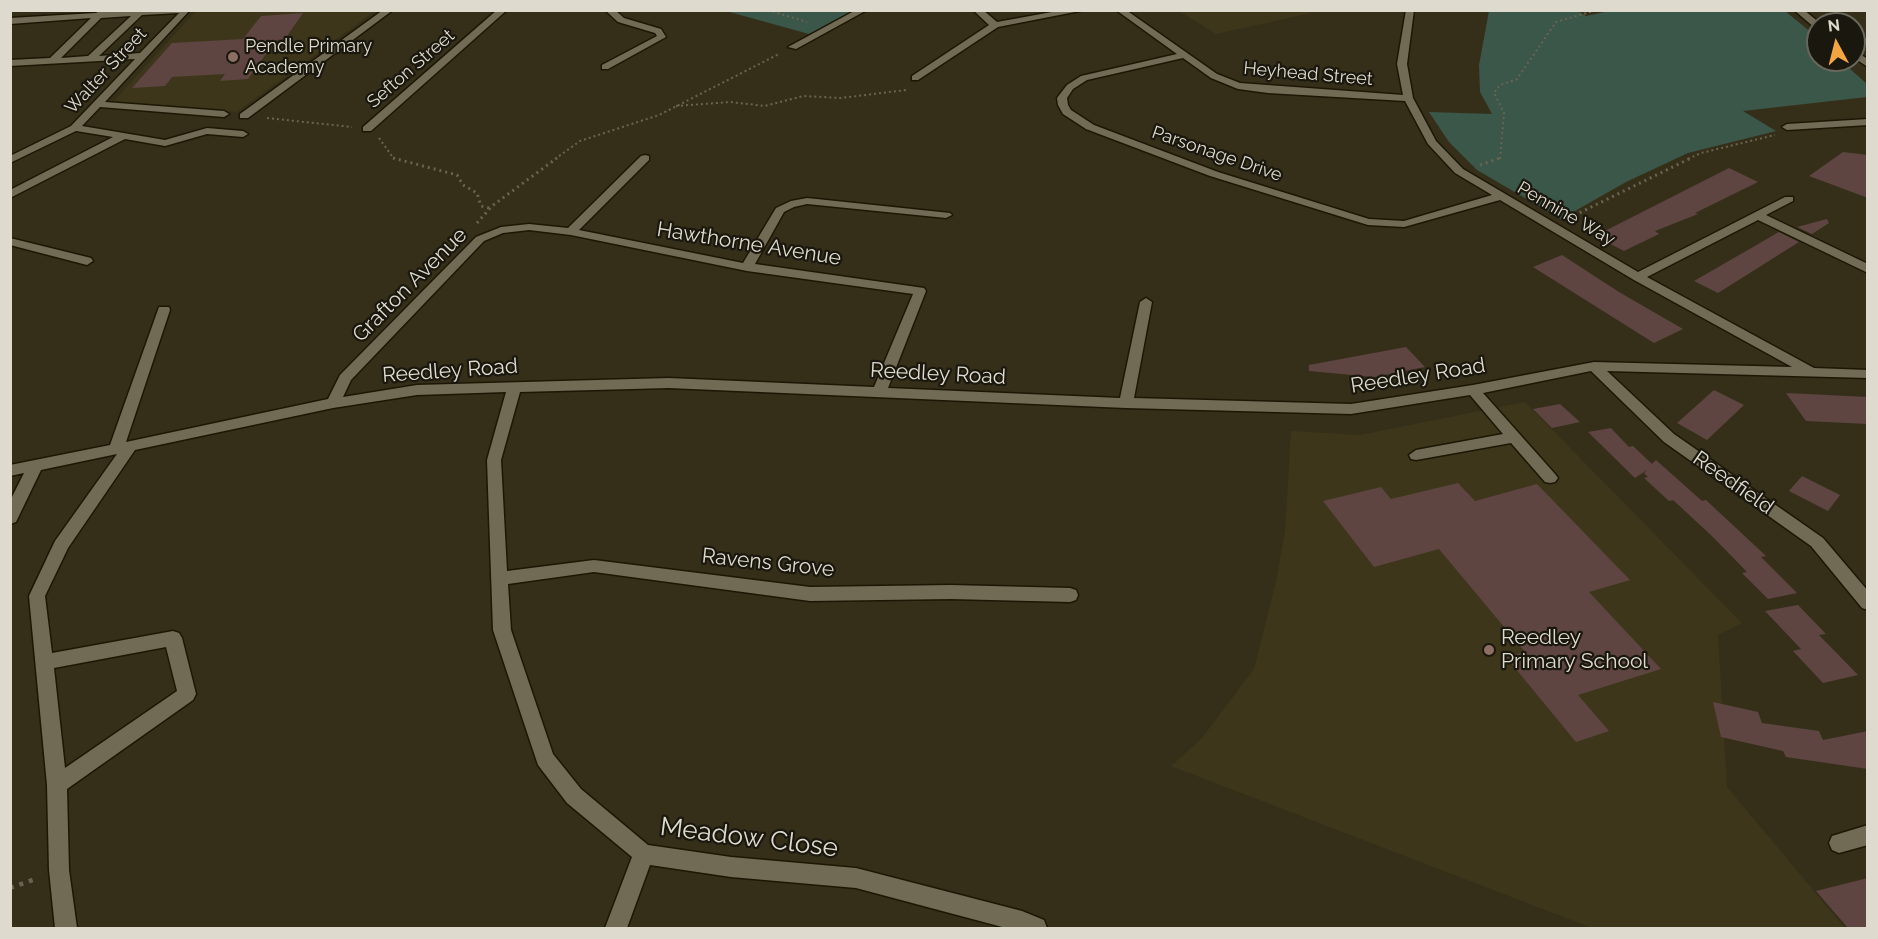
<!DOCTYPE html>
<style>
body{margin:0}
#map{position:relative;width:1878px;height:939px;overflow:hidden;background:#352f1a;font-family:Raleway,sans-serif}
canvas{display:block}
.frame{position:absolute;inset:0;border:12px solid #dedace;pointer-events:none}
.north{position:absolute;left:1806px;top:12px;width:60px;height:60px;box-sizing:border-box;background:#1a170e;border:2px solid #68655b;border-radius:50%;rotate:353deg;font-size:16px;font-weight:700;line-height:24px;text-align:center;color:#dedace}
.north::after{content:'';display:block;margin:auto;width:21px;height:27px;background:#f2a541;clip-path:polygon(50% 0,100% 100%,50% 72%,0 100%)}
</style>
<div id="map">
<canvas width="1878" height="939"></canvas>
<div class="frame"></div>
<div class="north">N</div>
</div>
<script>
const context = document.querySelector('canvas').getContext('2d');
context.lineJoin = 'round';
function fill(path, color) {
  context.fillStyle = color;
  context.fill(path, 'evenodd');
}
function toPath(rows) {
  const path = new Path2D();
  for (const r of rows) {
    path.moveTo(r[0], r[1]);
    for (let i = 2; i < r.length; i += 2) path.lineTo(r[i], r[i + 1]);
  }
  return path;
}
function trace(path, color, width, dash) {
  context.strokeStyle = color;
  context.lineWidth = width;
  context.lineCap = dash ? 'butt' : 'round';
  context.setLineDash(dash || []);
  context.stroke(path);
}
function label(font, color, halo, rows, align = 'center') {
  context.font = font + ' Raleway,sans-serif';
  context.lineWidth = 4.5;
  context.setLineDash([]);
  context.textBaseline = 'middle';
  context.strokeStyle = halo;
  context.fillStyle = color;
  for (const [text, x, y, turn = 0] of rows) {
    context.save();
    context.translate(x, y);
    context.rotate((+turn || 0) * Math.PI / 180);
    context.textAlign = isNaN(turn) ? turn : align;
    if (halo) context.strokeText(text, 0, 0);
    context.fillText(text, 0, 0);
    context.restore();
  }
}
fill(toPath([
 [196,11,375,11,237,112,112,103],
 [1304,11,1312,13,1216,34,1179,11],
 [1525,402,1742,623,1718,635,1727,787,1845,928,1592,928,1171,766,1202,738,1254,669,1276,582,1285,531,1291,431,1360,435]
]), '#3d361a');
fill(toPath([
 [1614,10,1785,11,1818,38,1818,60,1840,60,1867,84,1867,97,1743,111,1776,131,1688,153,1626,182,1561,219,1477,170,1449,142,1429,112,1492,114,1480,92,1479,65,1489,11,1578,11,1586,16],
 [726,11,855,11,809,34]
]), '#3b5749');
fill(toPath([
 [303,13,285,39,276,40,248,79,220,81,225,74,172,77,165,86,132,88,172,43,243,39,261,16],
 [1843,152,1868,155,1868,198,1809,176],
 [1729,168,1758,182,1695,213,1698,214,1655,231,1659,234,1624,251,1595,236],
 [1827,219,1829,223,1812,234,1797,227],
 [1779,232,1799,242,1718,293,1694,281],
 [1562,255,1619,292,1683,329,1654,343,1533,267],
 [1406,347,1425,367,1374,377,1309,371,1309,365],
 [1714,390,1744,405,1707,440,1677,423],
 [1786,393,1868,397,1868,424,1806,421],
 [1560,404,1580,422,1552,428,1533,409],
 [1611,428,1629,447,1633,446,1652,464,1656,460,1702,501,1706,500,1766,556,1761,557,1797,593,1768,599,1742,573,1747,572,1713,537,1673,500,1669,501,1644,478,1648,477,1644,473,1647,470,1635,478,1588,432],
 [1802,476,1840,495,1828,511,1789,491],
 [1458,483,1475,501,1537,484,1630,580,1589,592,1661,669,1578,695,1609,731,1576,742,1506,657,1525,652,1439,549,1374,567,1323,501,1381,487,1391,499],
 [1798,605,1826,634,1819,635,1858,675,1823,683,1793,651,1801,649,1765,611],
 [1713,702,1758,712,1762,723,1819,731,1823,740,1868,731,1868,769,1786,757,1783,751,1721,737],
 [1868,878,1868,928,1848,928,1816,891]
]), '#5e4542');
const minor = toPath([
 [101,10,105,12,190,10,105,102,224,111,229,114,224,117,100,107,82,126,165,140,207,128,243,131,248,134,243,137,207,134,165,146,125,139,10,198,10,190,113,137,76,131,10,163,10,156,71,126,135,59,10,66,10,60,50,58,91,18,10,24,10,18,96,13,101,10],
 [179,13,140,53,99,56,142,15,179,13],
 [131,16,88,56,61,58,101,18,131,16],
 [383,10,393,10,248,118,240,118,240,114,383,10],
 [497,10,507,10,371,131,363,131,363,127,497,10],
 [605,10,615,10,624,18,661,29,666,37,608,69,602,69,602,65,657,36,655,33,618,22,605,10],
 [856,10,867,10,796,49,788,47,856,10],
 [973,10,983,10,997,22,1063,10,1085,10,998,27,918,80,912,80,912,76,989,25,973,10],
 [1116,10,1126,10,1217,74,1240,83,1403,95,1397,64,1406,10,1414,10,1407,64,1413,98,1436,141,1463,169,1638,272,1785,197,1793,197,1793,201,1766,215,1868,264,1868,273,1758,220,1647,277,1814,368,1868,370,1868,378,1607,371,1674,434,1823,538,1868,591,1868,610,1862,608,1811,546,1664,442,1591,371,1483,393,1555,474,1558,478,1555,482,1550,483,1545,482,1511,443,1416,460,1411,459,1409,455,1416,450,1503,434,1470,395,1351,414,1126,408,669,388,520,392,501,460,507,571,594,560,810,587,951,585,1070,588,1076,590,1078,595,1076,600,1070,602,951,599,810,601,594,572,508,584,511,630,553,754,581,789,648,845,731,857,856,868,1022,911,1044,920,1047,928,1006,928,856,888,731,877,650,865,627,928,605,928,632,857,567,803,538,765,493,630,487,460,506,392,417,395,333,408,135,450,68,548,45,596,52,653,173,631,179,633,182,638,196,694,193,700,67,789,69,870,77,928,55,928,49,870,47,785,29,596,55,541,117,454,41,470,16,522,10,524,10,501,24,473,10,476,10,465,110,445,159,307,169,307,170,310,126,442,328,399,340,375,476,237,501,227,529,224,568,228,641,156,645,155,649,156,649,160,579,230,743,263,776,208,791,201,807,198,950,213,952,215,946,218,807,204,794,207,784,212,755,264,924,288,926,291,888,388,1120,398,1140,302,1146,298,1152,302,1134,398,1351,404,1473,385,1594,362,1792,367,1634,280,1500,200,1404,227,1368,225,1210,176,1086,129,1063,114,1058,105,1057,98,1067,85,1081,76,1177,54,1116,10],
 [1183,58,1211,78,1238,89,1268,93,1405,101,1428,144,1455,173,1492,195,1404,221,1369,219,1218,172,1094,125,1071,110,1068,105,1067,98,1073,89,1087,80,1183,58],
 [529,230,571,235,747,271,913,294,874,387,669,378,417,385,343,397,351,380,484,241,503,233,529,230],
 [166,647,177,691,65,768,54,668,166,647],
 [1794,10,1804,10,1821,24,1818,24,1818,29,1815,28,1794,10],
 [1854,33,1868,39,1868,45,1854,39,1854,33],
 [1854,51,1868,59,1868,67,1854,58,1854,51],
 [1868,119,1868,125,1787,130,1782,127,1787,124,1868,119],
 [10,238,91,258,93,261,87,265,10,245,10,238],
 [1868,825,1868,845,1839,853,1832,850,1829,843,1832,836,1868,825]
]);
trace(minor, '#1c1704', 3);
trace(toPath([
 [768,10,807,22],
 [676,106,730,102,765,106,803,96,841,98,906,90],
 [267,118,352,127],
 [379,138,394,159],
 [555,159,580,141,659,115,779,54],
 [1500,159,1504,113,1494,93,1500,85,1517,79,1556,22,1597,10],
 [1688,159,1701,153,1775,135]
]), '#696452', 2, [2, 3]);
trace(toPath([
 [393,158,457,175,463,185,477,193,481,206,489,208],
 [1480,165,1500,158],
 [1569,218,1691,158],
 [477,223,492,206,557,158]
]), '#696452', 3, [2, 4]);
trace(toPath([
 [10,888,38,878]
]), '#696452', 4.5, [4, 6]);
fill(minor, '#716a54');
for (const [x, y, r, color] of [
 [233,57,6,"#8d6e63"],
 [1489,650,6,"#8d6e63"]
]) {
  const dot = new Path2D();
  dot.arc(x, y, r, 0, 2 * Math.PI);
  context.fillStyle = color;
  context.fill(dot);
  trace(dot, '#1a170e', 2);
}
label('18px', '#dedace', '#1a170e', [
 ["Pendle Primary",245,47],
 ["Academy",245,68]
], 'left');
label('18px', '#dedace', '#1a170e', [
 ["Sefton Street",411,69,-41],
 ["Walter Street",106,71,-47],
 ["Heyhead Street",1308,74,5],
 ["Parsonage Drive",1217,154,19],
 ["Pennine Way",1566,214,30]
]);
label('21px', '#dedace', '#1a170e', [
 ["Hawthorne Avenue",749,244,9],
 ["Grafton Avenue",410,285,-45],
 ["Reedley Road",450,371,-4],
 ["Reedley Road",938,374,3],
 ["Reedley Road",1418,376,-9],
 ["Reedfield",1733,483,35],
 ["Ravens Grove",768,563,6]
]);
label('21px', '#dedace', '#1a170e', [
 ["Reedley",1501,638],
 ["Primary School",1501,662]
], 'left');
label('26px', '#dedace', '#1a170e', [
 ["Meadow Close",749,838,7]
]);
</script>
